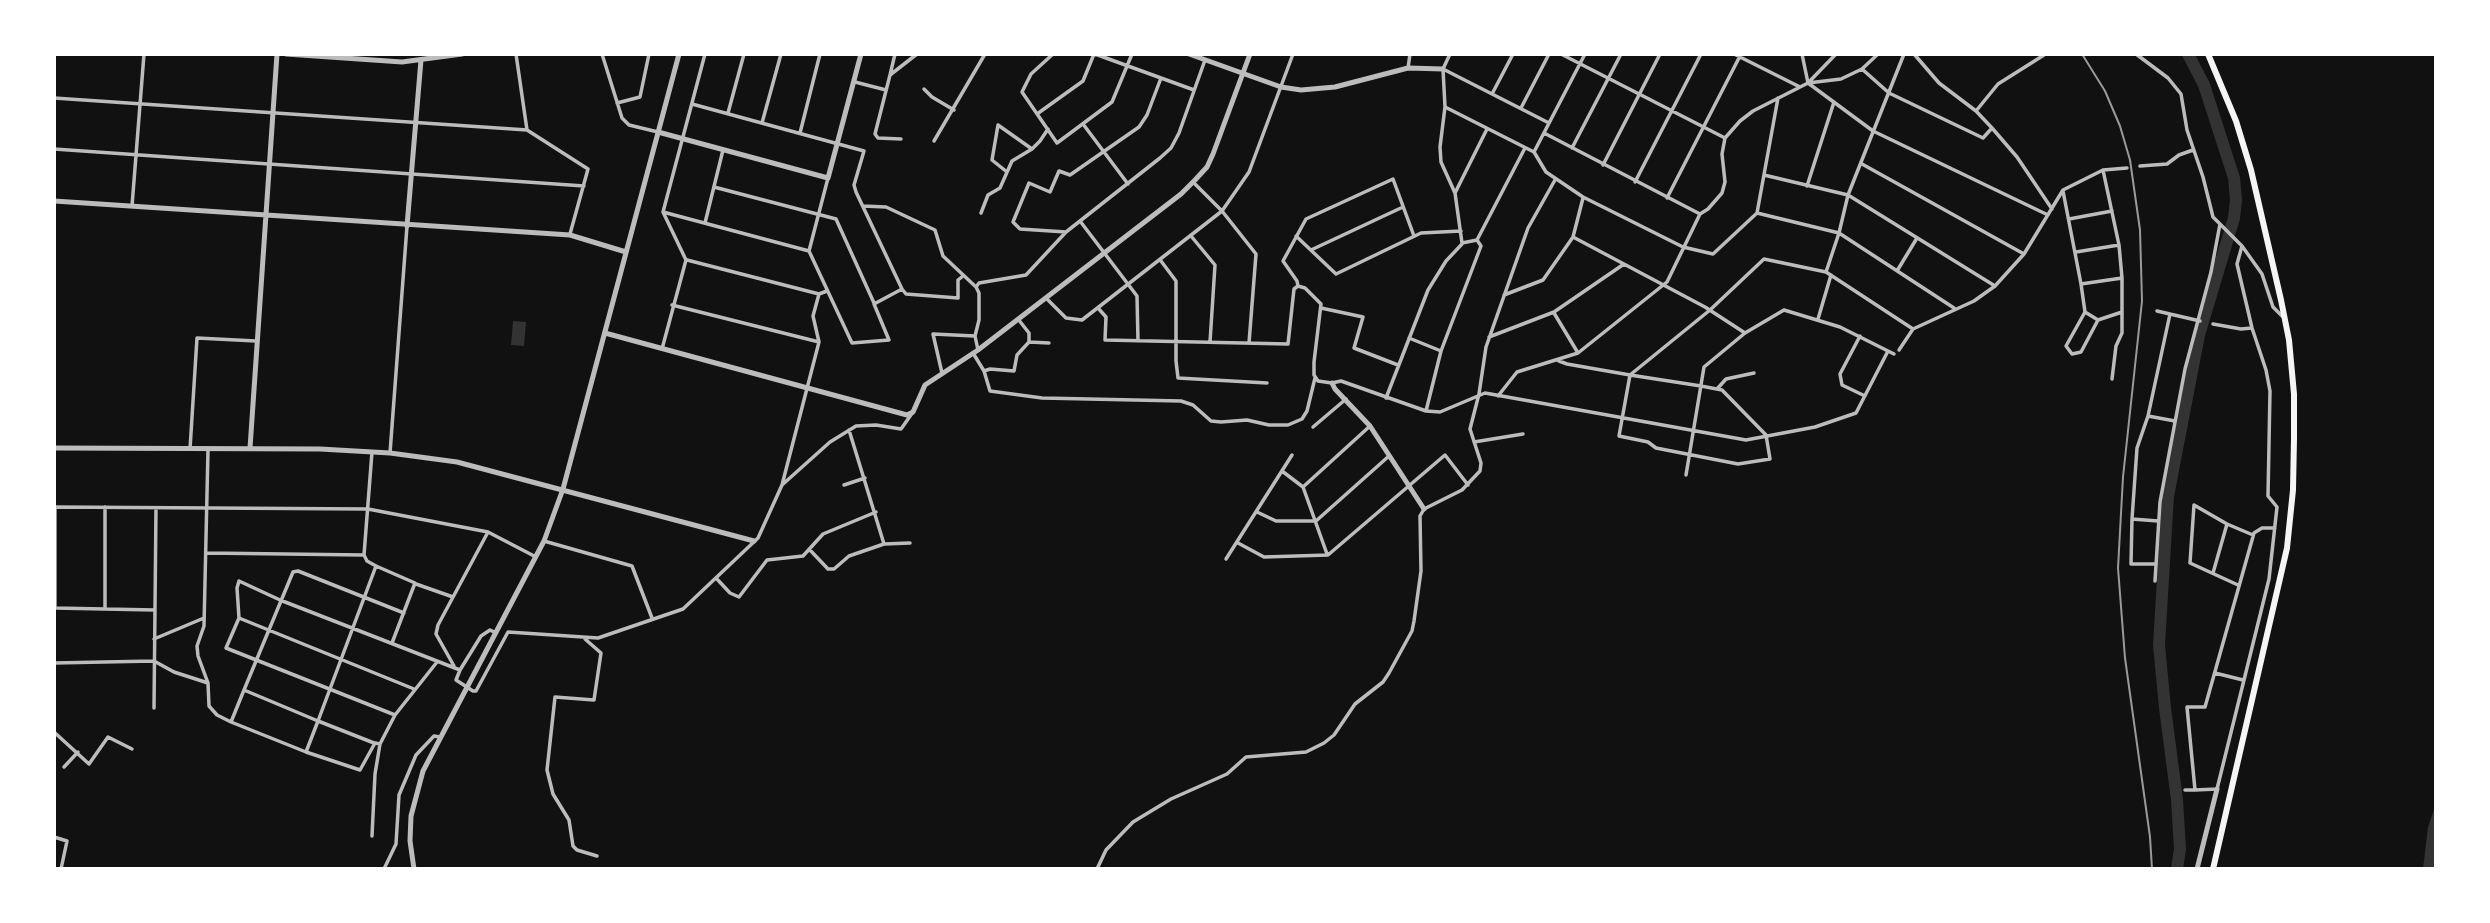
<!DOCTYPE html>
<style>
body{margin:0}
#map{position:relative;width:2490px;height:923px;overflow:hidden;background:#111;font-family:Signika,sans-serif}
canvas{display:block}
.frame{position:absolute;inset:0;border:56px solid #fff;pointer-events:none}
</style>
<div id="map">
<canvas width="2490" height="923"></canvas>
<div class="frame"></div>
</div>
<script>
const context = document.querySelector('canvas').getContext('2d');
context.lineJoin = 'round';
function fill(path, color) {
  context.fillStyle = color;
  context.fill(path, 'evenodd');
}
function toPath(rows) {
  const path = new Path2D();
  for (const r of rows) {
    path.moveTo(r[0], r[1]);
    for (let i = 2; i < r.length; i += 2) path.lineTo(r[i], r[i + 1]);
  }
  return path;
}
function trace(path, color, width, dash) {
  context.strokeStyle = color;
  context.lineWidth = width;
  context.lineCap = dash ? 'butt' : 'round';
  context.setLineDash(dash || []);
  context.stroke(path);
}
fill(toPath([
 [513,321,526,322,524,346,511,345],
 [2436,804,2436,869,2423,869,2428,827]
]), '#333');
trace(toPath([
 [2177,869,2180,849,2177,800,2165,708,2159,645,2168,496,2199,335,2234,218,2236,200,2234,178,2204,85,2188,54]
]), '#333', 12);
trace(toPath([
 [516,54,527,130],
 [602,54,622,118,629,125,658,132],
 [1053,54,1031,74,1022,92,1057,143,1112,102,1132,54],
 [1095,54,1194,90],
 [1450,54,1443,69,1445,107,1440,147,1441,162,1455,193,1462,243,1477,240,1525,148],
 [1561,54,1725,138],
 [1734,54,1800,87],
 [1802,54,1808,83,1873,131,2048,215],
 [1914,54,1939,83,1976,111,1992,128,2017,157,2052,209],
 [2136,54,2168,78,2181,94,2187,130,2203,177,2213,217,2242,246,2237,264,2252,328,2266,370,2270,391,2268,496,2277,507,2269,579,2217,789,2195,790,2187,707,2205,707,2254,533,2262,528,2275,528],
 [1408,68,1410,54],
 [1443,69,1549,123],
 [1862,69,1889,93,1983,138,1992,128],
 [890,75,895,54],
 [855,82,886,90],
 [1808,83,1841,79,1862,69,1878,54],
 [924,89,932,97,954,110],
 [1492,94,1513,54],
 [54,98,527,130,588,169,570,234],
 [617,103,640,97,649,54],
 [692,104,864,151,854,185,856,192,902,289,874,304,889,340,852,343,809,251,828,178],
 [1445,107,1534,152,1546,172,1583,197,1683,247,1713,254,1757,213,1778,98],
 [1521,108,1549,54],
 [1976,111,1998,84,2044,55],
 [728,113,744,54],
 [1037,114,1083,81,1094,54],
 [762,123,781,54],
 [1083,124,1128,184],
 [800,133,820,54],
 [1544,133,1700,214],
 [901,139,878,138,875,134,890,75,917,54],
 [934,141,985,54],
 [1572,148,1621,54],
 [54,149,584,186],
 [1534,152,1585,54],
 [1862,164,2024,254],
 [1603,165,1660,54],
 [2140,166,2167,164,2179,155,2193,150],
 [1007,172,992,160,998,125,1032,149],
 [1764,175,1848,195,1995,286],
 [1193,182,1222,211,1256,254,1249,343],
 [1635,182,1701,54],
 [1807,186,1834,102],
 [714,187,836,219,874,303],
 [2063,191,2081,284,2122,278,2119,245,2103,170],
 [1455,193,1487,129],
 [1667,198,1741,54],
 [132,206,144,54],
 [863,206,886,207,935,230,943,256,976,287,979,293,979,320,975,336,978,350],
 [663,212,809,251],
 [981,213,988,195,1000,188,1012,161,1032,149,1040,141,1048,129],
 [1757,213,1839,233,1954,308],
 [2069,219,2112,211],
 [1080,221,1137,296,1138,341],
 [705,223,723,150],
 [1066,232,1020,229,1013,222,1029,183,1050,192,1059,171,1070,175,1139,127,1147,115,1161,78],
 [1191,236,1215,265,1210,342],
 [1296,236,1336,274,1421,233,1461,231],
 [1573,237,1705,307,1745,333],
 [2242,246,2262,274,2273,307,2282,316],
 [1311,250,1403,207],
 [2076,252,2119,245],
 [687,260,819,294,827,291],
 [1161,261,1176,281,1176,361,1178,378,1267,383],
 [1897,271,1917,238],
 [1826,272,1839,233,1848,195,1904,54],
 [2081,284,2085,312,2066,346,2072,354,2081,352,2098,320,2122,312],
 [1298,286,1297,281,1283,261,1306,219,1393,179,1414,236],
 [976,287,979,283,1026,275,1066,232,1160,158,1171,148,1179,133,1205,60],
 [902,289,906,294,958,298,958,280,963,276],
 [1504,295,1543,280,1573,237,1583,198],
 [1046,298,1066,318,1082,320,1222,211,1249,172,1293,54],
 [672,305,819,342],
 [1098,308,1106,317,1105,340,1288,344,1294,289,1298,286,1305,288,1321,304,1314,362,1314,375,1318,381,1332,383,1341,381,1426,411,1440,412,1485,393,1746,440,1815,427,1856,413,1888,351],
 [1321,308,1363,317,1354,348,1398,365],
 [2157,311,2200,321],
 [2085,312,2098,320],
 [1554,313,1578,353],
 [1818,319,1831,275],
 [2213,324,2241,329,2252,328],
 [1860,336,1840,374,1842,385,1865,396],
 [1489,337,1554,312,1624,264],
 [1409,338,1441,351],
 [1029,342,1049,343],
 [662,349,686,260,663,212,705,54],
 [1899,350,1913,329,1974,301,1995,286,2024,254,2063,190,2103,170,2127,168],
 [973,353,984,371,990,391,1042,398,1181,401,1193,405,1211,421,1221,422,1247,420,1269,425,1288,425,1302,419,1307,411,1315,378],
 [1559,361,1567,364,1630,375,1701,386,1722,390,1766,435,1770,459,1738,464,1656,448,1648,442,1619,436,1630,375,1710,310,1764,259,1826,272,1913,329],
 [984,371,990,369,1014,371,1017,355,1029,342,1029,333,1018,319],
 [942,373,933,334,975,336],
 [2112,379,2116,346,2122,333,2122,278],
 [1717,389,1726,379,1754,373],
 [1498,396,1517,372,1578,353,1667,282,1700,214,1708,209,1722,193,1725,182,1722,154,1725,138,1740,121,1753,111,1808,83,1836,54],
 [1386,398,1428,290,1446,261,1462,244],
 [1426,411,1441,351,1481,246,1477,240],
 [2148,416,2175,421],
 [1313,427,1346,399],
 [849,430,884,544],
 [1474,442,1523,434],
 [190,449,197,338,256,341],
 [372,452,364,555,367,561,376,566,415,583,392,643],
 [390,453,407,226],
 [1282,471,1303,487,1370,426],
 [1686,475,1704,367,1745,333,1784,310,1840,327,1894,354],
 [782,485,830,442,856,426,876,425,901,429,913,412],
 [844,485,865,478],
 [1303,487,1327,554],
 [54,507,368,509,488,532,536,557],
 [1257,512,1276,521,1316,521,1389,456],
 [2132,519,2158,521],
 [544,541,632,566,652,618],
 [1238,543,1264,557,1328,555,1445,455,1468,485],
 [809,549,828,569,834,569,849,556,884,544,910,543],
 [206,553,364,555],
 [1226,559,1292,455],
 [2156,564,2131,564,2132,519,2137,448,2148,416,2170,314],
 [2213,573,2227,524],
 [716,578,730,593,739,597,767,560,803,556,823,534,876,512],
 [2155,581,2160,502,2185,369,2211,272,2220,224],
 [416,584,453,597],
 [2238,585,2190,563,2194,505,2227,524,2253,535],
 [54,608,155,610],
 [55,608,55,507],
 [105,609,105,507],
 [239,618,414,689],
 [494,632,490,630,481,636,460,670,456,680,473,691,476,691,508,632,598,638,683,609,758,538,782,485,819,342,813,316,819,294],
 [154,639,204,618],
 [585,639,601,653,594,700,555,697,547,770,553,794,569,820,573,846,577,850,597,856],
 [54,663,154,661,174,672,208,683,198,656,197,646,204,626,208,450],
 [454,666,436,634,438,625,488,532],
 [2215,673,2243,680],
 [208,683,209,706,217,715,231,722],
 [244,690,231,722,306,752],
 [154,708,156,508],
 [395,715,226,648,239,618,237,588,239,581,280,600,460,670],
 [54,732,89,764,108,737,132,749],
 [374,743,318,721,376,566],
 [380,744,375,743,360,770,306,752,318,721,244,690,293,572,298,571,404,613],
 [64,767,78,752],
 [2185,790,2195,790],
 [372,836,375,774,380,744,395,715,437,662],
 [54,837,67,841,61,869],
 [384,869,396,844,399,795,416,755,434,736,440,737],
 [1097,869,1106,850,1133,822,1171,799,1227,774,1246,757,1306,752,1324,743,1334,735,1355,704,1383,682,1389,673,1412,631,1414,621,1421,571,1420,516,1424,509,1462,490,1480,471,1481,463,1470,429,1479,394,1486,347,1528,228,1555,180]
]), '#bcbcbc', 3.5);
trace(toPath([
 [286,54,402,62,462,54],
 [1189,54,1281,87,1301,90,1335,87,1408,68,1443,69],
 [658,132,828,178,861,54],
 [54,201,570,235,626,252],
 [407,226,421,60],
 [605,333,907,415,913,412,925,385,978,350,1181,194,1195,180,1207,167,1213,154,1250,54],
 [1332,383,1335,389,1370,426,1424,509],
 [54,448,320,449,390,453,457,462,754,541],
 [250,448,277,54],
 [414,869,410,841,411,816,423,771,544,541,563,489,679,54],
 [2197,869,2217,789]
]), '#bcbcbc', 5);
trace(toPath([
 [2208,54,2236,121,2251,170,2281,300,2289,340,2294,394,2294,438,2293,490,2287,548,2213,869]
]), '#f5f5f5', 6);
trace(toPath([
 [2082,54,2105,91,2120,126,2130,160,2140,230,2142,301,2123,477,2118,568,2125,658,2150,837,2152,869]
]), '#9a9a9a', 2);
</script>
